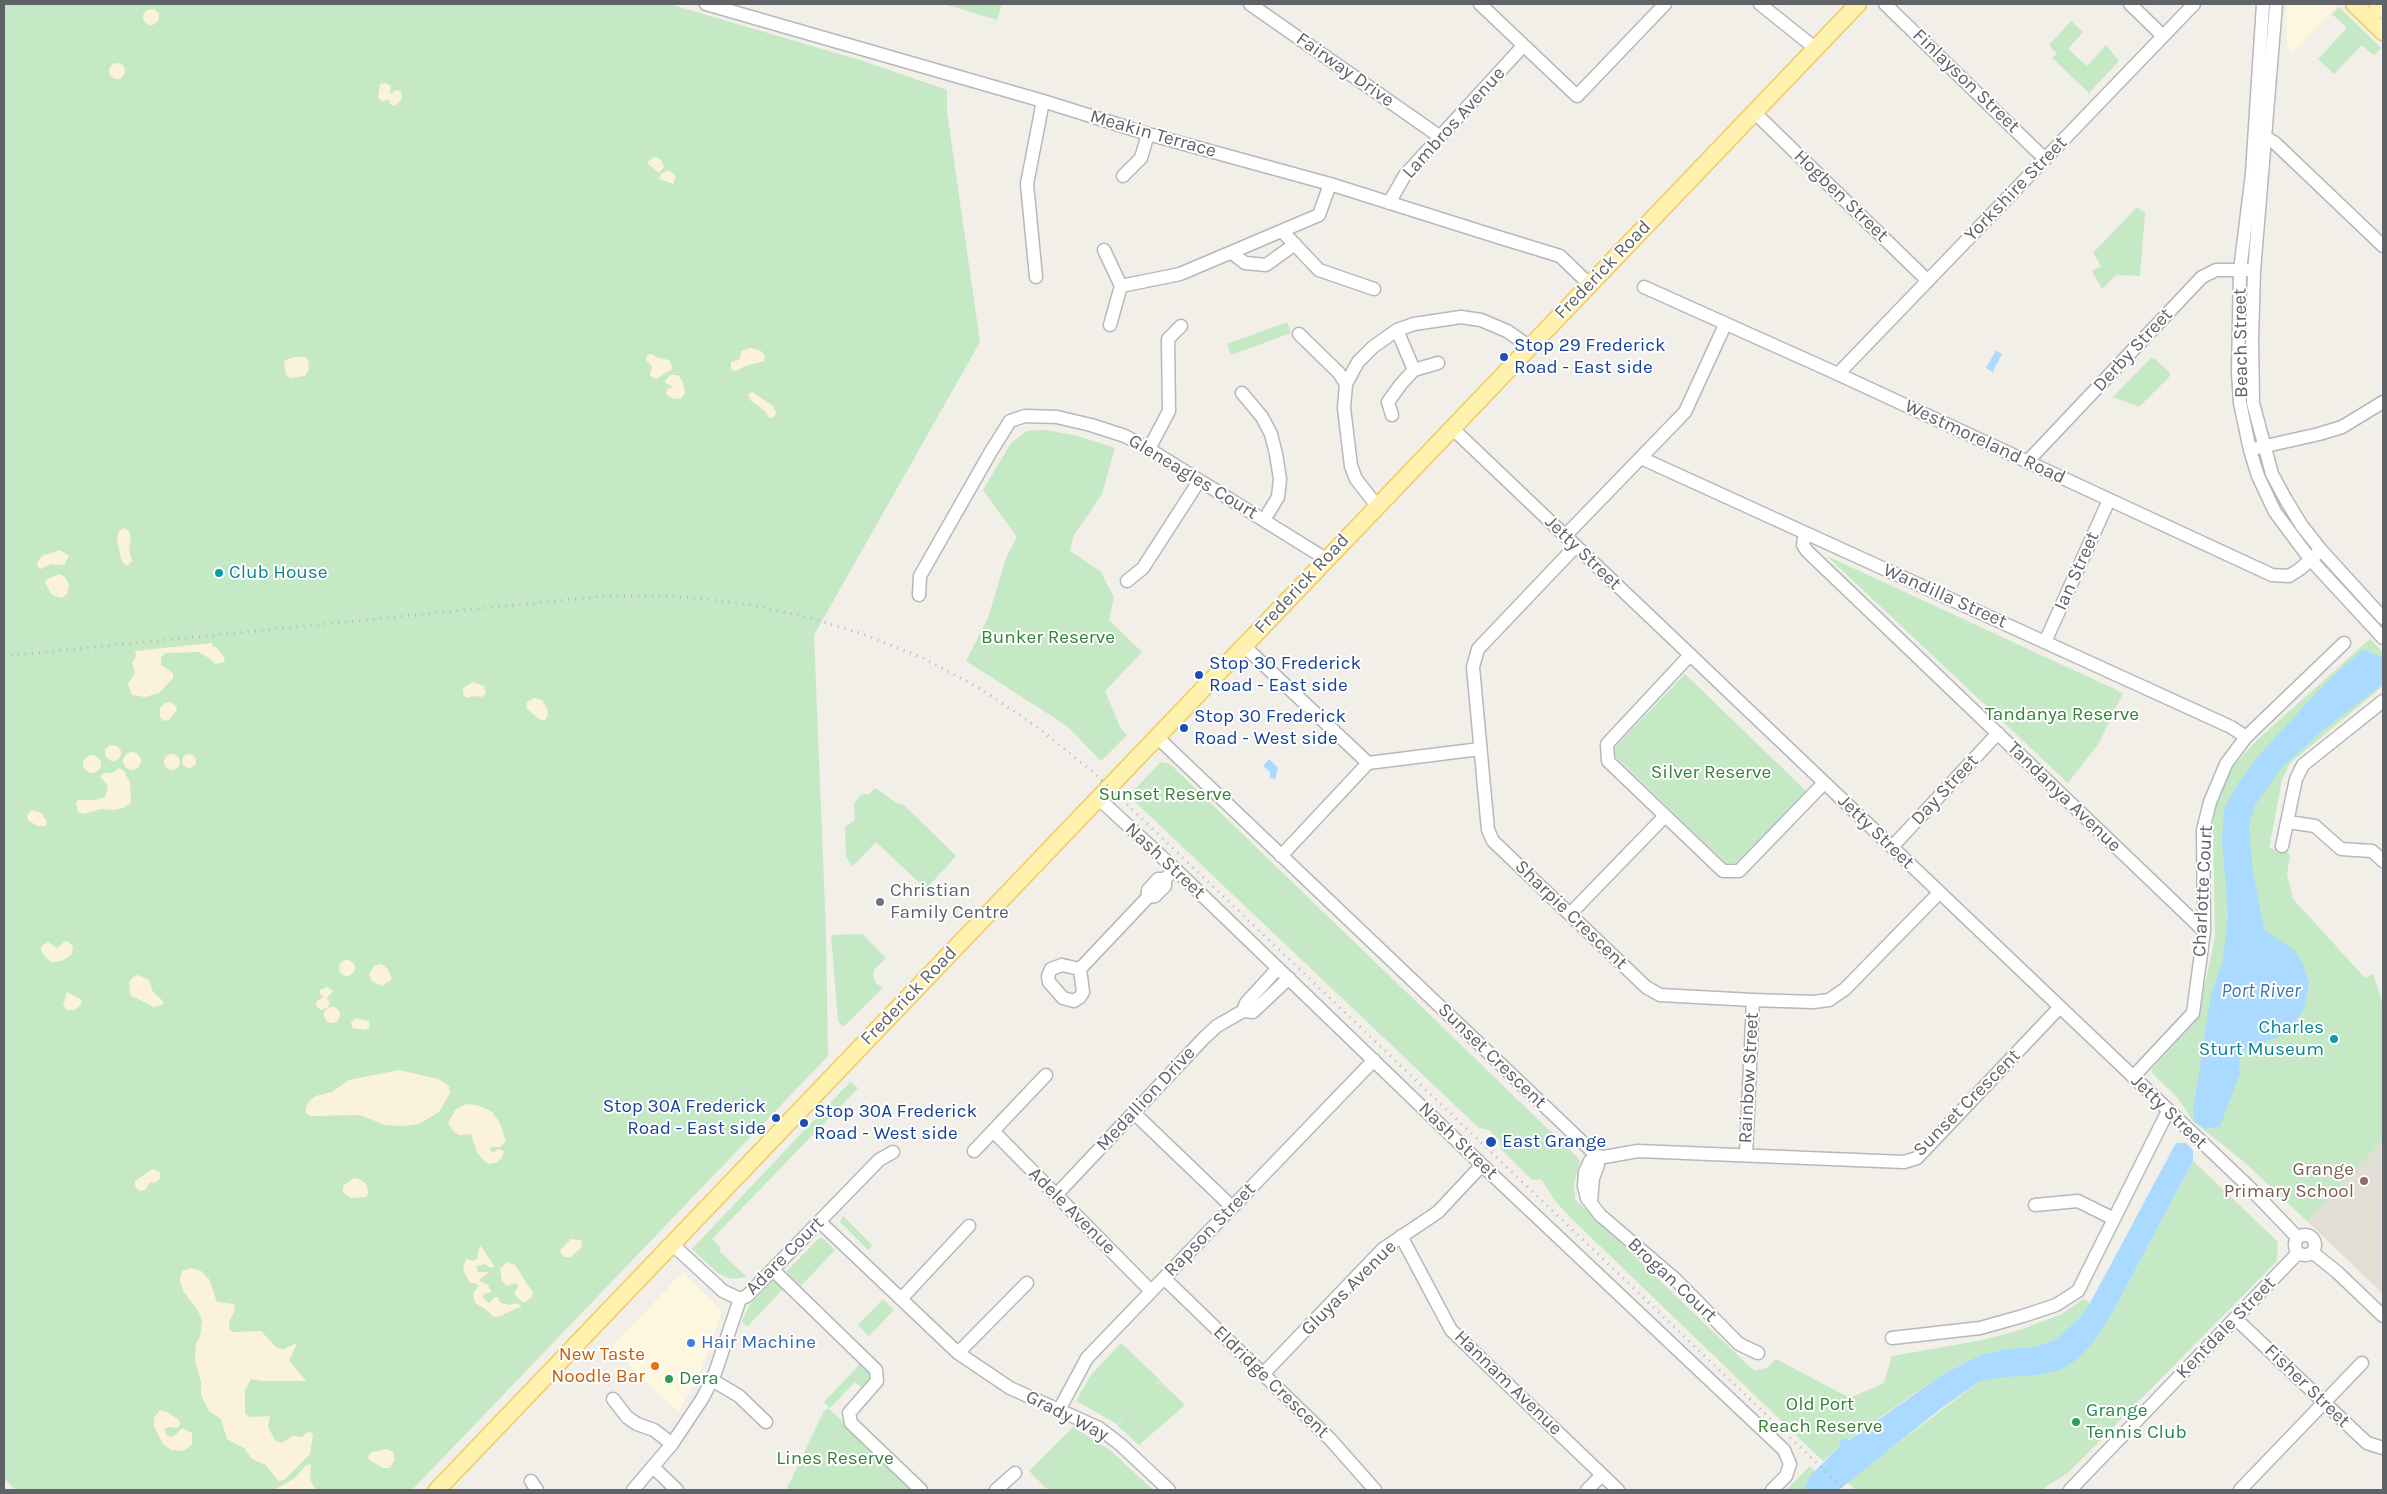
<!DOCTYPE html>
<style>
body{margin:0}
#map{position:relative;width:2387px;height:1494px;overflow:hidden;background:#f1efe8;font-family:Karla,sans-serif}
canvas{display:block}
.frame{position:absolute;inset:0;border:5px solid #5f6368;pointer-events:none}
</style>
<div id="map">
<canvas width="2387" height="1494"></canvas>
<div class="frame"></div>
</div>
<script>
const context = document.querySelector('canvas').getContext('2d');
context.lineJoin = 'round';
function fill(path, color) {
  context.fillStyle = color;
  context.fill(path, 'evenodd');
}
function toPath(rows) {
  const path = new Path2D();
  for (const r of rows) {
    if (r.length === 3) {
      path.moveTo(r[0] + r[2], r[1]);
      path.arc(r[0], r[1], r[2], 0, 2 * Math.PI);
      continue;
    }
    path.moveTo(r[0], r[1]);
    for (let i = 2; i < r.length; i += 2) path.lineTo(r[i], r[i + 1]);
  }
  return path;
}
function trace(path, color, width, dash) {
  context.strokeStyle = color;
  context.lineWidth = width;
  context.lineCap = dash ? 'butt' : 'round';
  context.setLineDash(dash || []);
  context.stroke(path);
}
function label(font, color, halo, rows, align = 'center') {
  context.font = font + ' Karla,sans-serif';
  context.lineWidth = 4;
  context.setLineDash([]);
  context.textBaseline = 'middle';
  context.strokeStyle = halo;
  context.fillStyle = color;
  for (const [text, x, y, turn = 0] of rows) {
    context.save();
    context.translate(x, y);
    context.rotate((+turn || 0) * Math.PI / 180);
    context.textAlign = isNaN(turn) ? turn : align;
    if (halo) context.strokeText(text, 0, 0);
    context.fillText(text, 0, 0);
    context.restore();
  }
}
fill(toPath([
 [2286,4,2336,4,2338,5,2293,52,2287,46],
 [683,1272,720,1309,721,1314,698,1378,678,1412,611,1348]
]), '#fef7e0');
fill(toPath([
 [2383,1140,2383,1294,2307,1221]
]), '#e1ded6');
fill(toPath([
 [4,4,669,4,863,61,947,90,947,112,980,342,814,635,826,933,828,1056,412,1490,16,1490,4,1478],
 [944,4,1002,4,997,20],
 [2339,7,2381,48,2374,55,2362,45,2334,74,2318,59,2347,28,2332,14],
 [2071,21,2083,32,2068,49,2087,66,2106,45,2119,61,2089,93,2052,58,2057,54,2049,45],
 [2137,207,2145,213,2140,276,2116,275,2102,289,2092,271,2101,266,2093,253],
 [1287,322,1291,333,1231,355,1227,344],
 [2151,358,2154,358,2170,373,2170,376,2139,407,2113,397],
 [1046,430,1078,436,1115,448,1102,494,1073,537,1070,551,1100,571,1114,597,1109,620,1142,652,1105,691,1120,727,1127,735,1101,761,1067,726,966,661,988,618,1006,558,1017,537,983,490,1011,443,1027,431],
 [1827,556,2123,693,2099,743,2068,783],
 [2370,639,2383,652,2383,686,2290,763,2282,780,2269,848,2287,851,2290,855,2287,875,2293,899,2365,978,2373,974,2383,1004,2383,1140,2307,1221,2243,1161,2193,1121,2178,1098,2153,1074,2152,1069,2194,1023,2200,1008,2215,937,2213,826,2216,798,2233,767,2253,744],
 [1685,674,1806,791,1737,863,1726,863,1615,756,1615,747],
 [1161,762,1170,764,1577,1157,1580,1162,1574,1184,1575,1199,1751,1368,1756,1370,1767,1368,1776,1359,1850,1398,1884,1383,1892,1356,1978,1341,2017,1331,2060,1315,2084,1299,2090,1303,2081,1316,2057,1339,2035,1347,2004,1349,1978,1356,1942,1375,1909,1397,1840,1446,1823,1461,1572,1219,1556,1202,1541,1179,1532,1180,1501,1149,1500,1141,1489,1130,1479,1128,1130,797,1132,796,1130,794],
 [875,788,898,804,903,804,956,856,926,889,876,842,852,867,846,856,845,827,855,820,854,804,861,795,869,794],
 [862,934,886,958,874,970,873,976,876,983,883,988,843,1027,838,1021,831,935],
 [850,1082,858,1088,712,1239,721,1248,719,1251,747,1277,731,1279,719,1274,692,1249],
 [2193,1161,2278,1242,2277,1261,2069,1472,2041,1490,1856,1490,1847,1482,1980,1381,2005,1377,2114,1310],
 [843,1216,872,1245,868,1250,840,1222],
 [819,1238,823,1238,835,1250,801,1286,786,1272],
 [775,1281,783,1289,747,1327,742,1321,749,1306,771,1282],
 [883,1299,894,1310,869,1336,858,1325],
 [1121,1343,1160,1380,1139,1402,1160,1381,1185,1405,1139,1445,1117,1425,1138,1403,1117,1424,1076,1401,1091,1375],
 [860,1364,872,1375,872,1381,863,1389,855,1382,830,1408,824,1402],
 [828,1408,860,1438,913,1490,786,1490,824,1411],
 [1073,1427,1110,1450,1153,1490,1048,1490,1029,1471],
 [1810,1466,1834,1490,1786,1490]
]), '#c5e8c5');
fill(toPath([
 [151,17,8],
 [117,71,8],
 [385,83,391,86,390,95,395,90,401,91,402,99,395,106,390,104,388,99,383,102,378,98,380,84],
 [656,157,661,160,664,167,659,173,647,163,652,158],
 [668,170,676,176,673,184,659,179,661,174],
 [751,348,761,351,765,356,764,361,745,366,736,371,731,370,731,362,740,359,741,351],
 [652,354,658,358,669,360,672,366,671,370,656,379,650,376,652,366,646,360,647,355],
 [294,357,305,357,308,360,309,370,305,376,290,378,286,375,284,361],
 [670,375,678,375,683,382,685,393,681,399,671,398,666,394,667,389,673,387,664,382],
 [752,392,773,406,776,413,774,417,769,418,765,411,750,400,748,394],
 [124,528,129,531,131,538,129,549,132,561,128,565,125,565,121,559,117,539,119,531],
 [60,550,69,556,64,565,51,564,41,569,38,567,37,563,42,556],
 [60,574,66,578,69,585,67,594,62,598,52,595,45,583,47,579],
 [212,643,213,647,216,647,225,658,224,662,215,664,209,658,198,652,165,653,161,658,161,665,173,673,173,678,159,693,145,697,132,695,128,684,135,673,132,663,136,656,135,651],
 [473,682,484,686,486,693,482,697,474,696,467,698,463,694,463,688],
 [534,698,542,700,547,709,548,715,545,720,539,719,526,708,527,702],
 [170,702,176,706,177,710,169,720,164,721,160,717,160,708,165,703],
 [113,753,8],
 [132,761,9],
 [189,761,7],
 [172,762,8],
 [92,764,9],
 [119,768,124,771,130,783,131,803,123,808,113,810,101,809,84,814,78,812,76,803,78,800,96,800,105,797,108,786,100,776,104,773,112,773],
 [32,810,41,813,47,821,46,826,37,826,28,820,27,815],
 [48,942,57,948,65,941,69,942,73,947,72,954,62,961,52,962,45,957,41,950,42,946],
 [347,968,8],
 [381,964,388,969,392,979,382,986,372,981,369,975,374,966],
 [138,975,149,980,153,992,164,1002,162,1005,154,1007,130,995,129,982,133,977],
 [327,987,333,991,327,998,330,1003,327,1008,321,1010,316,1006,317,1001,324,997,320,994,320,990],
 [67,992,82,1000,80,1006,74,1010,67,1010,63,1005],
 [332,1015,8],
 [356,1018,369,1021,370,1028,365,1030,352,1028,351,1022],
 [399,1070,438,1079,449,1086,450,1093,439,1112,419,1124,403,1126,385,1125,360,1115,311,1116,306,1113,306,1107,310,1100,316,1096,332,1092,349,1080],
 [466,1104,476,1105,485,1108,492,1112,500,1123,506,1141,500,1147,491,1147,490,1150,493,1153,498,1149,504,1151,502,1158,496,1163,488,1164,482,1159,477,1152,471,1134,459,1135,453,1131,448,1123,455,1110],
 [153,1169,160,1172,160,1179,154,1183,150,1182,145,1190,139,1191,135,1186,135,1181],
 [354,1178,361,1180,366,1184,369,1192,366,1197,351,1198,343,1192,343,1186],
 [571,1239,581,1240,582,1247,571,1257,563,1257,560,1250],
 [480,1245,495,1267,491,1268,485,1264,476,1266,478,1272,490,1272,481,1278,480,1281,488,1285,491,1292,484,1294,483,1298,489,1303,495,1297,498,1297,501,1303,510,1305,516,1303,522,1306,500,1316,494,1317,485,1309,475,1303,473,1293,479,1286,475,1283,470,1283,463,1270,466,1258,472,1261,477,1259],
 [507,1262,515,1265,533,1293,532,1297,525,1302,522,1302,514,1294,518,1286,516,1283,507,1286,502,1281,500,1269],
 [191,1268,201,1271,209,1279,217,1302,234,1304,235,1311,229,1321,230,1330,234,1332,261,1331,277,1348,284,1349,297,1343,289,1361,306,1381,264,1381,251,1379,245,1390,245,1414,250,1417,270,1416,268,1427,275,1440,281,1443,293,1436,302,1437,309,1431,313,1434,310,1454,284,1480,278,1481,266,1465,252,1459,244,1448,227,1439,221,1419,209,1411,201,1395,201,1382,195,1361,196,1343,200,1337,202,1320,197,1309,183,1291,180,1280,182,1271],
 [160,1410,167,1412,179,1420,180,1425,177,1428,168,1427,164,1429,167,1436,173,1437,182,1428,192,1433,192,1445,188,1448,183,1451,171,1450,163,1444,154,1426,154,1418],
 [387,1449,393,1452,395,1459,390,1468,383,1468,369,1460,368,1456,372,1452],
 [311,1464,310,1480,316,1490,274,1490,295,1478,305,1466]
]), '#fbf3d9');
fill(toPath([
 [1996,350,2002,354,1994,369,1994,373,1986,368],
 [2362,650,2383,657,2383,684,2323,730,2281,768,2255,805,2249,825,2252,865,2264,930,2295,951,2303,964,2309,984,2304,1009,2293,1024,2280,1036,2246,1049,2241,1054,2239,1066,2240,1073,2220,1126,2205,1129,2194,1121,2193,1111,2211,995,2223,961,2228,914,2222,840,2224,809,2239,782,2260,754,2325,684],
 [1269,759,1278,768,1275,779,1270,778,1270,772,1263,766],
 [2176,1143,2186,1143,2193,1150,2193,1161,2114,1310,2095,1340,2076,1360,2060,1370,2038,1375,2005,1377,1980,1381,1939,1410,1839,1490,1804,1490,1810,1476,1840,1446,1840,1440,1847,1438,1848,1441,1942,1375,1978,1356,2004,1349,2035,1347,2057,1339,2081,1316,2090,1303]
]), '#aadaff');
const minor = toPath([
 [706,4,1043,101,1148,134,1330,184,1498,237,1560,256,1589,284],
 [1250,4,1439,136],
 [1480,4,1577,96,1665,4],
 [1760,4,1815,48],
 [1885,4,2045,159],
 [2130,4,2163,36],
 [2263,4,2252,174,2240,270,2238,372,2240,403,2250,450,2258,476,2275,512,2310,559,2383,638],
 [2276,4,2254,271,2252,338,2253,403,2272,474,2286,500,2302,526,2321,550,2383,618],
 [1754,112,1928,281],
 [2259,137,2265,137,2275,143,2383,246],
 [1123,176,1141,158,1148,134],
 [1389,203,1405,175,1523,46],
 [1282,231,1319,270,1374,289],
 [1104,250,1121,286,1110,325],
 [1232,253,1245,263,1266,265,1295,244],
 [1036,277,1027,184,1043,101],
 [1121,286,1180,274,1319,215,1330,184],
 [1644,287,1838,374,2272,575,2289,576,2300,569,2321,550],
 [1299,334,1339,373,1346,384],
 [1414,370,1438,363],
 [1838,374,2194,4],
 [1242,393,1262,417,1271,434,1276,454,1280,479,1278,497,1264,520],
 [1392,415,1388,402,1401,384,1414,370,1397,330],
 [1452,428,2248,1186,2298,1238],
 [2257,448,2319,434,2342,427,2383,402],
 [1149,449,1169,411,1168,339,1181,326],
 [1641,458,2231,727,2246,737],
 [2027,462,2202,277,2216,270,2247,270],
 [1377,506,1356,479,1351,466,1348,441,1344,408,1346,384,1358,362,1373,347,1397,330,1414,324,1461,317,1481,320,1507,331,1530,347],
 [1805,533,1803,545,1807,551,2204,931],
 [1565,536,1685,412,1725,325],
 [1576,546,1478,649,1473,667,1488,830,1493,841,1646,987,1660,995,1753,1000,1813,1002,1829,1000,1845,989,1939,893],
 [1127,581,1143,568,1199,481],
 [919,595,920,576,990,453,1010,421,1025,416,1057,417,1091,425,1125,436,1149,449,1326,559],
 [2045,642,2109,500],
 [1244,646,1368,763],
 [1690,655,1607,744,1608,761,1723,871,1739,871,1824,783],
 [1157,737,1597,1156,1604,1157,1638,1151,1904,1162,1917,1158,2059,1008],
 [1098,798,1175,869,1482,1165,1784,1450,1790,1464,1786,1476,1772,1490],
 [2288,822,2315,826,2341,849,2372,851,2383,861],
 [2282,846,2296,779,2303,765,2383,701],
 [1892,847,1998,733],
 [1281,856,1368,763,1480,749],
 [1148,897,1155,896,1165,886,1165,879],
 [1570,914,1665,816],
 [1062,965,1080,969,1083,992,1080,997,1074,1001,1063,998,1049,982,1048,976,1051,969,1062,965],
 [1080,969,1148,897,1148,890,1158,879,1165,879,1175,869],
 [1243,1011,1246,1003,1278,968],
 [2133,1077,2193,1013,2204,931,2203,830,2210,802,2226,764,2246,737,2344,643],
 [1134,1113,1232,1207],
 [993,1131,1151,1291],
 [974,1151,1046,1075],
 [1746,1155,1753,1000],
 [1056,1195,1205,1037,1217,1026,1243,1011,1253,1012,1289,978],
 [1591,1202,1593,1178,1598,1165,1597,1156,1590,1161,1585,1172,1584,1186,1587,1198,1600,1215,1675,1279,1739,1344,1758,1353],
 [2114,1219,2168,1111],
 [820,1222,958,1353,1010,1388,1099,1428,1121,1445,1169,1490],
 [2305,1245,10],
 [1401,1236,1451,1330,1618,1490],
 [672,1244,723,1291,740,1299,747,1296,879,1160,893,1152],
 [2312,1252,2337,1272,2383,1316],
 [773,1270,876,1370,877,1381,849,1413,851,1423,921,1490],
 [1164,1278,1330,1439,1375,1490],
 [901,1299,969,1226],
 [2235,1318,2367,1443,2383,1448],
 [1892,1338,1980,1328,2023,1316,2056,1305,2078,1291,2114,1219,2078,1201,2035,1205],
 [958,1353,1027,1283],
 [1263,1374,1383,1249,1438,1212,1482,1165],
 [712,1380,739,1396,766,1422],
 [613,1399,627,1417,637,1424,654,1430,672,1444],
 [1059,1410,1087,1358,1374,1060],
 [653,1467,677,1490],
 [531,1481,537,1490],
 [633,1490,672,1444,702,1399,714,1376,740,1299],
 [996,1490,1015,1473],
 [1587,1490,1602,1475],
 [2070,1490,2298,1253],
 [2240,1490,2362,1363]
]);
const major = toPath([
 [2354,4,2383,32],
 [2377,4,2383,10],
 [437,1490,1858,4]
]);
trace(minor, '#b5b8bc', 15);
trace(major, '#f2c960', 19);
trace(minor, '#fff', 12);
trace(major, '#fff2af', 16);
trace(toPath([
 [4,656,594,597,649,595,705,599,758,606,810,618,863,634,923,658,981,689,1037,727,1093,772,1845,1490]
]), '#b6b7b8', 3, [1, 6]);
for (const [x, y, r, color] of [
 [1504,357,5,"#1a4fb4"],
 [219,573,5,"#0f9aa8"],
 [1199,675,5,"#1a4fb4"],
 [1184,728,5,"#1a4fb4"],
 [880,902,5,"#6b7280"],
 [2334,1039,5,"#0f9aa8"],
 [776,1118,5,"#1a4fb4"],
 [804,1123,5,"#1a4fb4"],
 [1491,1142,6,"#1a4fb4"],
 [2364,1181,5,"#8d6e63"],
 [691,1343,5,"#3f7fe0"],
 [655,1366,5,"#e8710a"],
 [669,1379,5,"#2e9e5b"],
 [2076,1422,5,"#2e9e5b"]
]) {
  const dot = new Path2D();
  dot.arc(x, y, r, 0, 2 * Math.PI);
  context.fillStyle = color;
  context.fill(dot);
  trace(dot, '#fff', 2);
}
label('19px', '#5f6368', '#fff', [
 ["Fairway Drive",1345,70,35],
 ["Finlayson Street",1966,81,44],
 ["Lambros Avenue",1454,123,-48],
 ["Meakin Terrace",1153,134,16],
 ["Yorkshire Street",2016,189,-46],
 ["Hogben Street",1841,196,44],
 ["Frederick Road",1603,270,-46],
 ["Beach Street",2241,343,-91],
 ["Derby Street",2133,350,-47],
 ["Westmoreland Road",1985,442,25],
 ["Gleneagles Court",1193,477,31],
 ["Jetty Street",1583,553,44],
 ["Ian Street",2077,571,-66],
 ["Frederick Road",1302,584,-47],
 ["Wandilla Street",1945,596,24],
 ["Day Street",1945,790,-47],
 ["Tandanya Avenue",2064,797,44],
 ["Jetty Street",1876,832,44],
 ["Nash Street",1165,861,43],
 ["Charlotte Court",2203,891,-87],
 ["Sharpie Crescent",1571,915,44],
 ["Frederick Road",909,996,-46],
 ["Sunset Crescent",1492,1056,44],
 ["Rainbow Street",1749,1078,-87],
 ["Medallion Drive",1146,1099,-47],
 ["Sunset Crescent",1967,1103,-45],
 ["Jetty Street",2169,1112,44],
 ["Nash Street",1458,1141,44],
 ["Adele Avenue",1072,1211,45],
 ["Rapson Street",1210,1230,-46],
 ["Adare Court",785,1256,-45],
 ["Brogan Court",1672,1280,43],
 ["Gluyas Avenue",1349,1288,-45],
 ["Kentdale Street",2226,1328,-46],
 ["Eldridge Crescent",1271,1382,44],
 ["Hannam Avenue",1508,1383,44],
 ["Fisher Street",2307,1386,44],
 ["Grady Way",1067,1416,27]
]);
label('19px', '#164399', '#fff', [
 ["Stop 29 Frederick",1514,346],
 ["Road - East side",1514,368],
 ["Stop 30 Frederick",1209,664],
 ["Road - East side",1209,686],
 ["Stop 30 Frederick",1194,717],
 ["Road - West side",1194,739],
 ["Stop 30A Frederick",766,1107,"right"],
 ["Road - East side",766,1129,"right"],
 ["Stop 30A Frederick",814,1112],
 ["Road - West side",814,1134],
 ["East Grange",1502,1142]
], 'left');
label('19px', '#0d838f', '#fff', [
 ["Club House",229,573],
 ["Charles",2324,1028,"right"],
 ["Sturt Museum",2324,1050,"right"]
], 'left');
label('19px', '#348238', '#fff', [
 ["Bunker Reserve",1048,638],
 ["Tandanya Reserve",2062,715],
 ["Silver Reserve",1711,773],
 ["Sunset Reserve",1165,795],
 ["Old Port",1820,1405],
 ["Reach Reserve",1820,1427],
 ["Lines Reserve",835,1459]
]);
label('19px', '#5b616d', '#fff', [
 ["Christian",890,891],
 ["Family Centre",890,913]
], 'left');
label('19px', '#785e54', '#fff', [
 ["Grange",2354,1170],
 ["Primary School",2354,1192]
], 'right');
label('19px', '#366cbe', '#fff', [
 ["Hair Machine",701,1343]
], 'left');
label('19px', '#c56008', '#fff', [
 ["New Taste",645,1355],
 ["Noodle Bar",645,1377]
], 'right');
label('19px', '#27864d', '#fff', [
 ["Dera",679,1379],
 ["Grange",2086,1411],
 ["Tennis Club",2086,1433]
], 'left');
label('italic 20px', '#4174aa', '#fff', [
 ["Port River",2261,991]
]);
</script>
